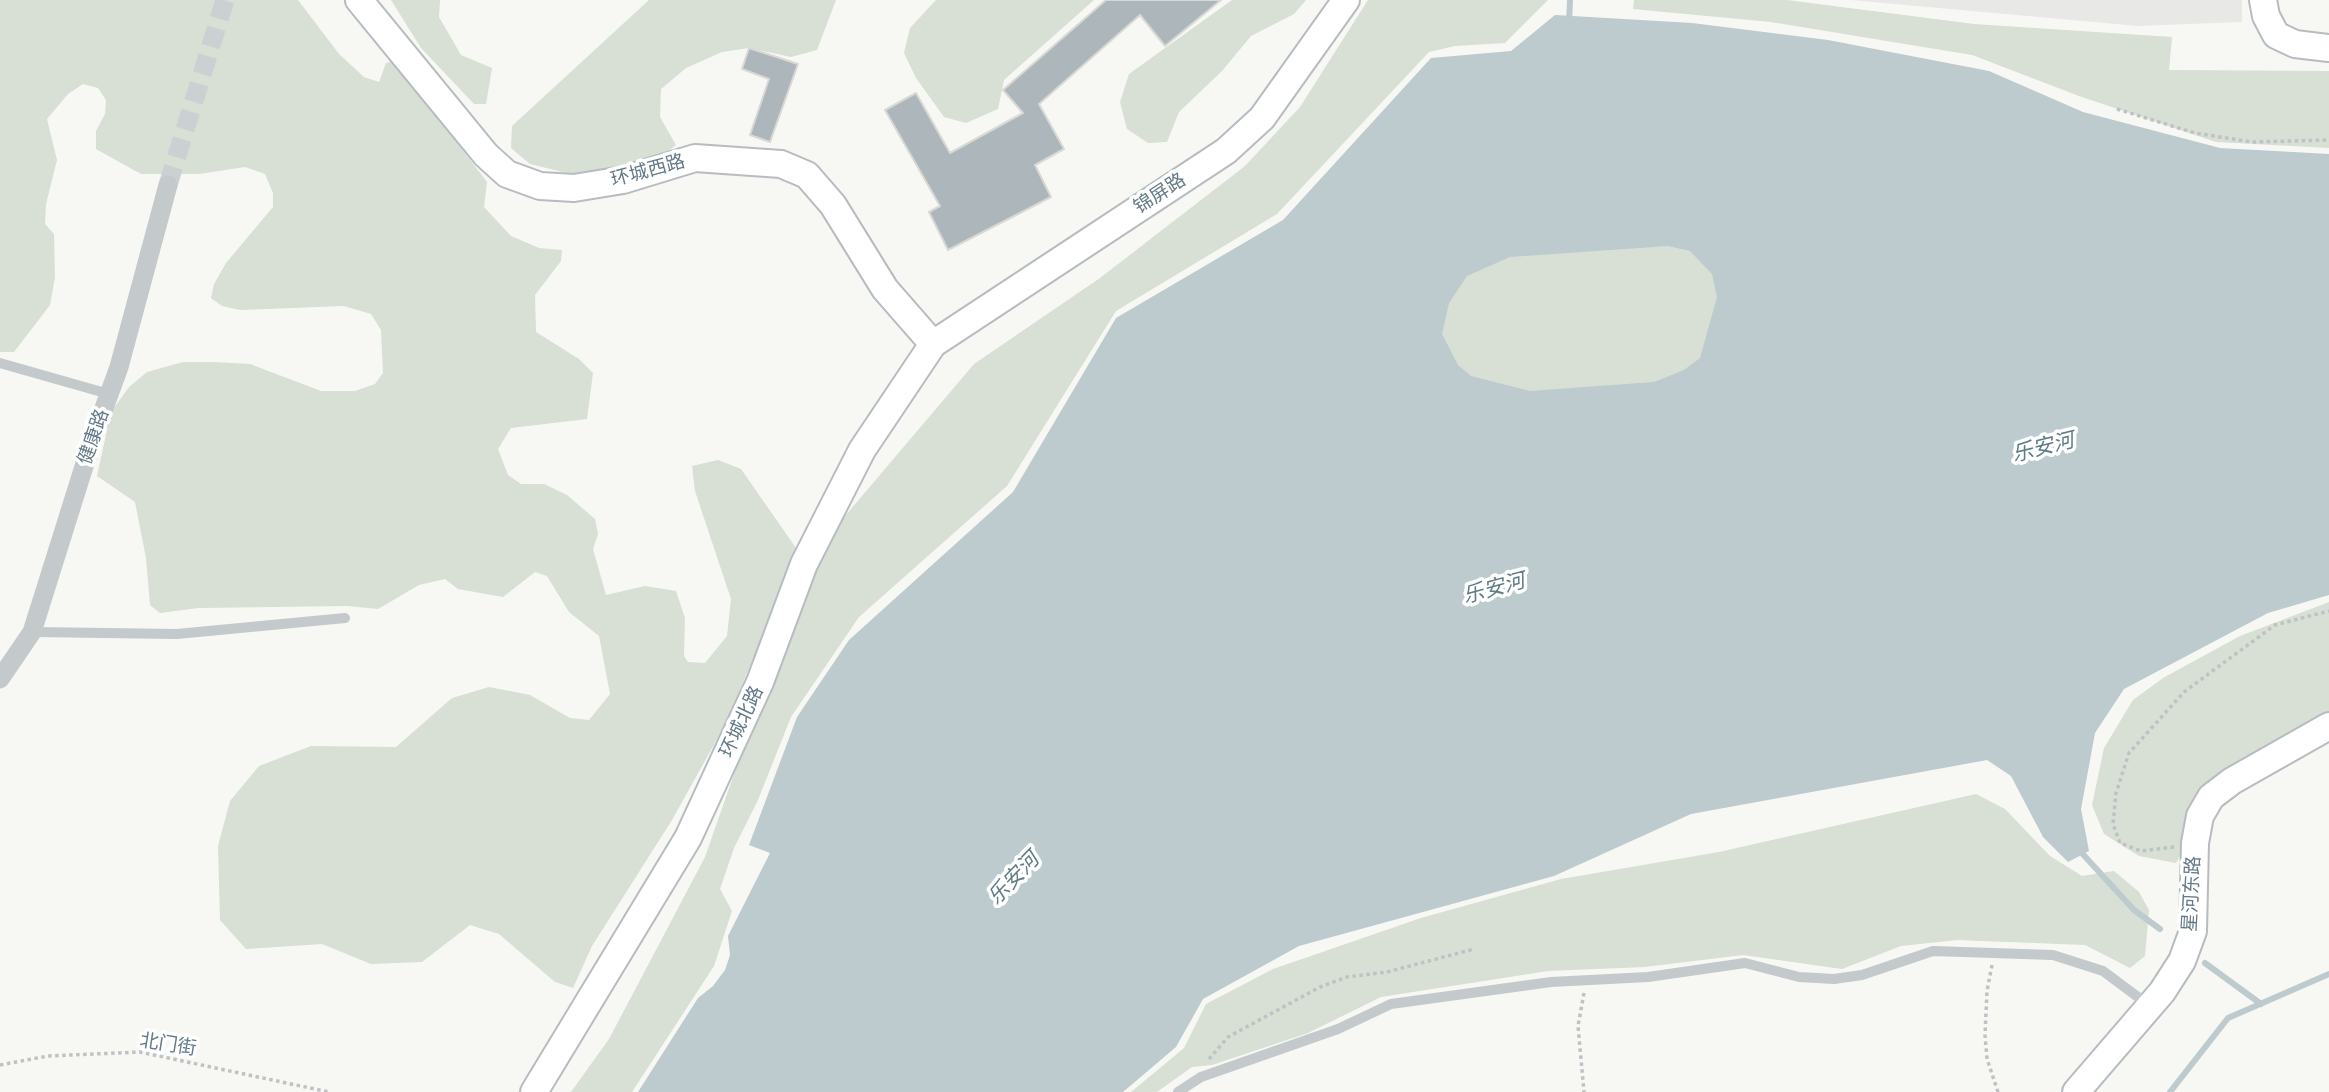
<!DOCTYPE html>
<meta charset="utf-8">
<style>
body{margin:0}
canvas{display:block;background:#f7f7f3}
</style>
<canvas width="2329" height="1092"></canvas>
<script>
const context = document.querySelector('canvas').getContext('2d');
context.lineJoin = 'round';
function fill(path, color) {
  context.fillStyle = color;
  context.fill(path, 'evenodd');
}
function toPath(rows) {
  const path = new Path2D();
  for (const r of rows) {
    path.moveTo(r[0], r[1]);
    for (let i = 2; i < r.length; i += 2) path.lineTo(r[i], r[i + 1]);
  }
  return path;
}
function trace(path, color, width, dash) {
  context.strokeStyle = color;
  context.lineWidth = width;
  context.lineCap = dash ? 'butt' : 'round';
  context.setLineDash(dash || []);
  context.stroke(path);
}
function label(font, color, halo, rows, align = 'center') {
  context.font = font + ' Karla,"Noto Sans SC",sans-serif';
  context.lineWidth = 7;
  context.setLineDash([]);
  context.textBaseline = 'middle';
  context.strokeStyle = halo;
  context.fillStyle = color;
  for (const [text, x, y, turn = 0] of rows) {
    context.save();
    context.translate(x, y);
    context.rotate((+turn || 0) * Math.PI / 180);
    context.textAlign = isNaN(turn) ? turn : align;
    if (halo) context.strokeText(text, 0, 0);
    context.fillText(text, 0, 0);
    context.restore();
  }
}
fill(toPath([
 [1850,0,2242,0,2242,22,2138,26]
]), '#e8e9e7');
fill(toPath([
 [0,0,298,0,339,54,364,77,379,82,386,63,394,61,487,182,484,207,511,236,539,248,562,250,561,261,535,295,536,332,579,359,593,373,587,419,511,428,498,449,508,475,521,484,544,484,567,495,595,519,598,534,593,549,606,595,645,586,676,591,685,618,684,656,688,662,705,663,727,636,731,599,695,491,692,466,718,460,741,469,796,548,791,568,726,723,672,820,592,946,573,988,555,982,499,934,470,925,422,962,371,964,322,944,246,949,220,920,218,846,230,801,259,766,311,746,396,747,452,698,489,687,530,695,570,718,589,720,610,694,599,636,569,612,547,576,535,572,503,597,458,589,445,579,419,585,378,609,348,606,198,608,160,613,150,605,146,558,135,502,97,476,111,412,129,387,147,372,183,362,214,362,250,364,321,391,355,391,375,384,383,373,381,330,371,314,344,306,240,310,222,306,211,298,214,284,226,263,273,207,273,193,265,174,245,167,199,174,141,174,96,149,96,131,105,114,106,100,98,88,83,84,68,94,47,119,57,160,46,204,45,224,54,234,55,277,50,305,14,352,0,352],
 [391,0,440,0,439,17,461,55,492,68,486,104,474,104,421,48],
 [649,0,836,0,817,50,791,57,749,48,722,52,686,68,661,89,660,117,676,145,654,162,592,173,567,173,530,164,511,148,512,126],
 [936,0,1094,0,1004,80,998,109,966,123,944,117,916,78,904,53,910,28],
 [1232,0,1306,0,1294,14,1251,36,1222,71,1179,112,1167,142,1148,143,1127,129,1120,102,1129,74],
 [1368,0,1548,0,1505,43,1455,46,1429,52,1277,214,1116,311,1007,486,859,617,791,717,758,800,734,848,720,889,732,911,714,966,632,1092,571,1092,609,1039,705,857,740,757,834,529,974,364,1100,278,1245,166,1300,107],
 [1634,0,1787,0,1974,24,2172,37,2169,70,2329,71,2329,148,2216,142,2079,96,1972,55,1771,22,1633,9],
 [1827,50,1727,382,1485,400,1311,215],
 [2329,602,2329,721,2226,778,2176,863,2139,856,2104,834,2092,805,2104,748,2133,700,2163,678,2240,636],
 [1976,794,2005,809,2050,856,2082,876,2114,871,2139,892,2149,910,2145,956,2130,968,2085,945,1957,940,1901,946,1842,969,1743,955,1645,967,1548,971,1381,997,1308,1033,1212,1065,1192,1067,1157,1092,1131,1092,1184,1048,1206,1004,1273,969,1421,918,1561,879,1719,852]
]), '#d8dfd4');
fill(toPath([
 [1555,15,1692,23,1828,40,1989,71,2083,112,2220,148,2329,154,2329,595,2268,613,2124,689,2095,733,2081,809,2089,851,2068,862,2043,837,2011,776,1987,760,1691,814,1554,876,1299,946,1203,999,1176,1047,1123,1092,638,1092,698,998,713,986,725,970,730,955,728,936,770,853,749,845,797,717,849,640,1013,492,1116,318,1283,220,1431,58,1511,51],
 [1668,246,1690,251,1712,274,1717,297,1700,358,1684,370,1654,382,1530,391,1471,376,1458,365,1442,334,1449,303,1467,276,1510,257]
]), '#bdcace');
trace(toPath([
 [1569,23,1570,0],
 [2079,850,2134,910,2160,929],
 [2205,963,2261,1004],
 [2170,1092,2228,1018,2329,974]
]), '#bdcace', 6);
const building = toPath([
 [1106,0,1221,0,1165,46,1140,15,1039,104,1064,149,1035,165,1051,197,948,250,929,212,940,206,885,110,916,93,950,153,1023,113,1003,90,1106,0],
 [749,48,798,64,770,142,750,135,769,79,742,69,749,48]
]);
fill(building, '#adb6bb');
trace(building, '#d8d8d6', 2);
trace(toPath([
 [168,185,225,0]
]), '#cbd1d3', 19, [19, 10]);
const secondary = toPath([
 [359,0,486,155,507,174,540,186,574,188,623,180,695,158,781,164,807,175,833,205,885,289,933,344],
 [2263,0,2266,16,2276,35,2295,44,2329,48],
 [534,1092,688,838,760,682,804,564,862,450,933,344,1226,151,1262,118,1346,0],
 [2076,1092,2162,992,2182,961,2193,931,2195,843,2200,816,2211,797,2232,781,2329,726]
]);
trace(secondary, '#b6bcc0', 30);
trace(toPath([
 [2117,109,2195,133,2252,142,2329,140],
 [2174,847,2141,851,2120,843,2113,824,2116,793,2129,753,2184,692,2275,625,2329,611],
 [1992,965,1987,991,1985,1035,1987,1059,1998,1092],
 [1584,993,1578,1026,1584,1092],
 [1209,1059,1228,1037,1320,987,1347,977,1387,972,1474,949],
 [0,1065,48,1056,140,1052,329,1092]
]), '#bfc2c4', 3.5, [3.5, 3.5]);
trace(toPath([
 [0,363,109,394],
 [32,632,177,634,345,618],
 [1178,1092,1201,1077,1338,1029,1391,1004,1551,982,1648,977,1745,963,1799,977,1834,979,1862,975,1933,951,2053,955,2103,971,2150,1006]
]), '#c4c9cc', 10);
trace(toPath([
 [0,679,32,632,92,441,119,367,168,185]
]), '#c4c9cc', 19);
trace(secondary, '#fff', 26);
label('19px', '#637987', '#fff', [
 ["环城西路",648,171,-15],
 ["锦屏路",1160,194,-33],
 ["健康路",94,437,-71],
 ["环城北路",742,722,-65],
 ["星河东路",2192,894,-87],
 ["北门街",168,1045,9]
]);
label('italic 21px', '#5f7b83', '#fff', [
 ["乐安河",2043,448,-14],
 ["乐安河",1494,589,-15],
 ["乐安河",1014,879,-46]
]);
</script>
